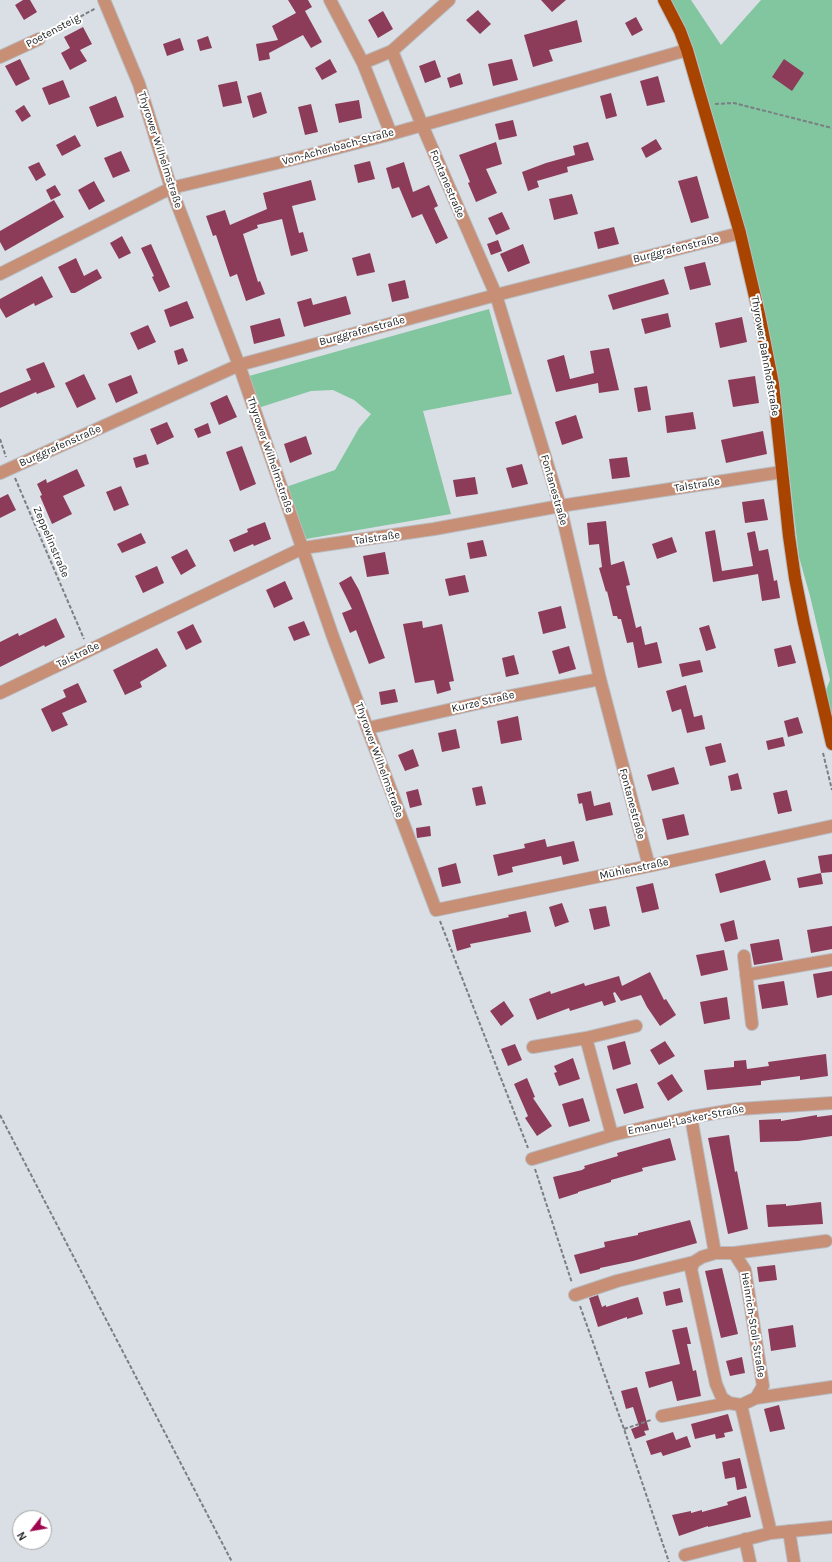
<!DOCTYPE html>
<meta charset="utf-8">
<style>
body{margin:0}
#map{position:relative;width:832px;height:1562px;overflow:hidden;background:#dadfe6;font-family:Karla,sans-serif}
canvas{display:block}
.north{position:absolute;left:12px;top:1510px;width:40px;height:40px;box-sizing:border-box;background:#fff;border:1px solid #a4a5a5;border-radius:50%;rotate:239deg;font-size:11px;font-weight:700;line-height:16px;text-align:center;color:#1b1d1f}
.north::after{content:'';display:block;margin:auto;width:14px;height:18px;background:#9e0750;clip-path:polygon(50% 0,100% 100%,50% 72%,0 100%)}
</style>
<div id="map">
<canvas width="832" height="1562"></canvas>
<div class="north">N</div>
</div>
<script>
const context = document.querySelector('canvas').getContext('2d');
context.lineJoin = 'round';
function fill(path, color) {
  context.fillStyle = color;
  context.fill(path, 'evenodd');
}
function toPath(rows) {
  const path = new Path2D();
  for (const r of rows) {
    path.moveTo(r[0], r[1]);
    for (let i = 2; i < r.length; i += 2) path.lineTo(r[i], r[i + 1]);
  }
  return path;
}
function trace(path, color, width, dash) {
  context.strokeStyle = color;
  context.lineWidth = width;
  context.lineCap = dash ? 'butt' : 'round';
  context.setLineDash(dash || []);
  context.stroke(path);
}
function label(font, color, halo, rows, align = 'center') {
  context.font = font + ' Karla,sans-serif';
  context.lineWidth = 4;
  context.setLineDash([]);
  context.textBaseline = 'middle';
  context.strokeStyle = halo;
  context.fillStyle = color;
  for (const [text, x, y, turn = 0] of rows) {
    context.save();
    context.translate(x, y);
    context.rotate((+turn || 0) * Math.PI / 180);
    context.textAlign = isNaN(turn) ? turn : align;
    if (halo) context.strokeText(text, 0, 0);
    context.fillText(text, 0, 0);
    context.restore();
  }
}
fill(toPath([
 [671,0,691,0,721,45,761,0,832,0,832,717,826,690,830,680,810,596,799,557,778,379,763,301,732,182,695,53,684,24],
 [489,309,512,394,423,411,451,514,306,539,286,487,335,470,359,428,371,414,354,400,333,390,311,391,258,408,249,376]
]), '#81c69f');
fill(toPath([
 [23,0,30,0,37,12,24,20,15,5],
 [288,0,308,0,312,7,305,11,322,42,311,48,303,35,269,53,270,59,259,61,256,44,278,40,272,26,296,13],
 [541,0,566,0,552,12],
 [478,10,491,24,480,34,466,20],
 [383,11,393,29,378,38,368,20],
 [636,17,643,30,632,36,625,23],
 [577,20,582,42,549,50,553,61,533,67,524,35],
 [83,27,92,44,80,50,87,61,70,70,61,53,70,48,64,37],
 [208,36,212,48,200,51,197,40],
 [180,38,184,50,167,56,163,44],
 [20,59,30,79,16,86,5,66],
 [330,59,337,72,322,80,315,68],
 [512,59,518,80,493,86,488,64],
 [784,59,804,73,792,91,772,77],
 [435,60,441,77,425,83,419,66],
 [460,73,463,84,450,88,447,78],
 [658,76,665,102,647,106,640,81],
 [63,80,70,97,49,105,42,88],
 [237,81,242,103,223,107,218,85],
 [261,92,267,113,253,118,247,96],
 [611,93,617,116,606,119,600,96],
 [116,96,124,117,97,127,89,107],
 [359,100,362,118,339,123,335,104],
 [311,104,318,132,305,135,298,107],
 [24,105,31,116,22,122,15,111],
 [513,120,517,136,499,140,495,124],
 [75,135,81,146,62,156,56,145],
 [656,139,662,149,646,158,641,148],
 [496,142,502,164,486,169,497,193,476,202,468,183,470,182,459,155],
 [588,142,594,160,567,167,568,172,537,181,539,187,528,191,522,172,546,163,575,155,573,146],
 [121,151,130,171,113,178,104,158],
 [370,161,375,179,358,183,354,165],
 [39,162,46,175,36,181,28,167],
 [404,162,413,192,429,185,438,206,434,208,448,238,436,244,422,214,412,218,399,187,392,189,386,168],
 [697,176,709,218,691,223,678,181],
 [311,180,316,200,292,206,299,233,303,232,308,251,291,256,282,219,257,225,258,228,243,234,258,282,260,281,265,294,246,301,237,274,230,277,216,235,213,236,206,216,225,210,230,225,267,209,263,193],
 [94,181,105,201,89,210,78,190],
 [55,185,61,195,51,200,46,190],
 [572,194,578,214,554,220,549,199],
 [54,200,64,217,5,251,0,242,0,231],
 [502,212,510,229,496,235,488,218],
 [614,227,619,244,598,249,594,232],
 [122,236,131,253,119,259,110,243],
 [498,240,502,251,491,255,487,244],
 [151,244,170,287,159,292,152,277,154,276,141,248],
 [523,244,530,263,508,272,500,254],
 [370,253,375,272,357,276,352,258],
 [76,258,84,276,97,269,102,278,75,293,71,293,58,267],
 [705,262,711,285,690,290,684,267],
 [42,276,53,297,35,306,34,303,6,318,0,308,0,299],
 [664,279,669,294,613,310,608,295],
 [405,280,409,298,392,302,388,284],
 [346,296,351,314,304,327,297,302,311,298,313,305],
 [187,301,194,318,170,327,164,310],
 [668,313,671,327,645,334,641,319],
 [742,317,747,342,720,348,715,323],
 [280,318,285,336,254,344,250,326],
 [148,325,156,342,138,350,130,333],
 [183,348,188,361,178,365,174,351],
 [609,348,619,390,599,393,598,383,556,392,547,360,564,355,570,379,594,373,590,351],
 [44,362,55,387,37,394,36,392,0,408,0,393,31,380,26,369],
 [84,374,96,399,77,408,65,383],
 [131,375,138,393,116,403,108,384],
 [755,376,759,403,733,407,728,380],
 [647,386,651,410,638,412,634,388],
 [227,395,237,417,219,425,210,403],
 [693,412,696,429,667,433,665,416],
 [576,415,583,438,562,445,555,422],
 [167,422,174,437,157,445,150,429],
 [208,423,211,433,198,438,194,429],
 [763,431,767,454,726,463,721,440],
 [306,436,312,454,290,463,284,444],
 [242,446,256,484,240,491,226,452],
 [146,454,149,464,136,468,133,458],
 [627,457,630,477,612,479,609,459],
 [522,464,528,484,512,488,506,468],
 [77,469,85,486,63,496,72,514,52,524,40,496,42,495,37,484,46,479,47,483],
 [475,477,478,494,456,497,453,480],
 [121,486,129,505,114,511,106,492],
 [8,494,16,510,0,518,0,498],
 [764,499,768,520,745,523,742,502],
 [606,521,611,565,624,561,630,585,626,586,636,628,641,626,645,645,657,642,662,663,638,668,633,642,627,643,621,619,618,619,617,616,613,616,607,591,606,592,599,568,602,567,599,544,589,545,587,523],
 [265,522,271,539,254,546,253,544,234,552,229,540,248,532,247,529],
 [715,530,722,571,753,566,747,533,755,531,759,551,768,549,774,581,777,580,780,598,762,601,758,574,713,582,705,532],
 [141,533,146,543,122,553,117,544],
 [672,537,677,552,657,559,652,544],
 [483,540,487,556,470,559,467,543],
 [187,549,196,566,181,575,171,557],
 [385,552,389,574,367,577,363,556],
 [157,566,164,583,143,593,135,576],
 [465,575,469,592,449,596,445,579],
 [351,576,359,590,385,658,369,664,356,630,350,633,342,613,352,609,339,583],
 [285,581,293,599,274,608,266,590],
 [561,606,566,628,543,634,538,612],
 [56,618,65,637,45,647,44,645,0,667,0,642,18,633,19,636],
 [304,621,310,635,294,641,288,627],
 [422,621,423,628,442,624,454,681,449,682,451,690,437,694,434,680,415,683,403,624],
 [193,624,202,642,186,650,177,632],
 [709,625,716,648,706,651,699,628],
 [791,645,796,663,778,667,774,649],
 [569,646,576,669,559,674,552,651],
 [157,648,167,666,140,682,142,687,125,695,113,670],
 [514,655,519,674,506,677,502,658],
 [700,660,703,672,682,677,679,664],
 [78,683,87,702,62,713,68,725,52,732,41,709,66,697,63,690],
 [686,685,694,717,702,715,705,729,687,733,681,709,672,712,666,691],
 [395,689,398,702,381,705,379,692],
 [518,716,522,740,501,744,497,721],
 [798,717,803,733,788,737,784,721],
 [456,729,460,748,442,752,438,733],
 [783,737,785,746,768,750,766,741],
 [721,743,726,762,710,766,705,747],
 [413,749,419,766,405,771,398,755],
 [674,767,679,784,652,791,647,775],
 [738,773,742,789,731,791,728,776],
 [482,786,486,804,476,806,472,788],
 [418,789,422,805,410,808,406,792],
 [787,790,792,811,778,814,773,793],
 [591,791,594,806,610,802,613,815,586,821,582,803,579,804,577,794],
 [684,814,689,835,667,840,662,819],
 [430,826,431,836,417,838,416,828],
 [545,839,547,847,574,841,579,861,563,865,561,856,512,867,513,872,498,876,493,855,525,848,524,844],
 [832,854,832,872,821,873,818,856],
 [765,860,771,880,720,893,715,874],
 [456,863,461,883,442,887,438,868],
 [821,873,823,884,799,888,797,878],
 [653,883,659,909,642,913,636,887],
 [562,903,569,922,555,927,549,907],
 [606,906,610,926,594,930,589,909],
 [526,911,531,932,470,944,471,947,457,951,452,930,509,917,508,915],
 [734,920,738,939,725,942,720,924],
 [832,926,832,949,811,953,807,930],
 [779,939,783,960,754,965,750,944],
 [724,950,728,970,701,976,696,955],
 [832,971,832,995,817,998,813,974],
 [650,972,664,1000,666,999,676,1015,660,1026,647,1007,641,995,621,1001,615,992,613,993,616,1002,604,1006,602,1001,570,1011,569,1008,537,1020,529,999,550,991,551,994,584,983,585,986,619,976,622,986],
 [784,981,788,1005,762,1009,758,985],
 [727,997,730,1019,704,1024,700,1002],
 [504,1001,514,1016,501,1026,490,1011],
 [625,1041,631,1064,613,1070,607,1046],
 [665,1041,675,1056,659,1065,650,1050],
 [515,1044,522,1060,508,1066,501,1049],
 [826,1054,828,1076,800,1080,800,1076,761,1081,761,1085,707,1090,704,1070,734,1067,734,1061,746,1060,747,1069,769,1066,768,1062],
 [573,1058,580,1079,559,1086,554,1073,557,1072,554,1066],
 [672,1074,683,1091,668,1101,657,1083],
 [527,1078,535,1097,533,1098,552,1126,537,1136,525,1118,528,1116,514,1084],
 [637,1083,644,1108,624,1114,616,1089],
 [583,1098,590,1121,569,1127,562,1104],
 [817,1115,817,1117,832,1115,832,1136,798,1141,760,1142,759,1120,781,1119,781,1121],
 [729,1135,735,1172,737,1171,748,1229,728,1234,708,1138],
 [670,1138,676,1160,642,1168,643,1171,611,1180,611,1182,578,1192,578,1193,559,1199,553,1177,582,1170,585,1168,584,1166,618,1156,617,1153],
 [821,1202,823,1224,768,1227,766,1205,786,1204,786,1206],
 [690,1220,697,1243,633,1261,600,1268,600,1269,580,1274,574,1255,605,1247,604,1242,638,1235,638,1233],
 [775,1265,777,1280,759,1282,757,1267],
 [722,1268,738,1334,721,1338,705,1271],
 [680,1288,683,1302,666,1306,663,1292],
 [598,1295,602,1307,606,1305,606,1307,638,1297,643,1314,627,1319,627,1317,598,1327,589,1298],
 [793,1325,796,1347,771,1351,768,1329],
 [687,1327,691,1344,687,1344,693,1371,696,1370,701,1396,677,1401,672,1381,649,1388,645,1372,680,1364,672,1330],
 [742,1357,745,1373,730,1376,726,1361],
 [637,1387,649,1430,644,1431,646,1435,635,1439,631,1429,639,1426,633,1407,626,1409,621,1391],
 [779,1405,785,1429,770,1432,764,1409],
 [728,1414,733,1431,724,1433,725,1437,716,1439,715,1434,695,1439,691,1424],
 [673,1432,676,1440,687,1436,691,1447,663,1456,661,1452,651,1455,646,1441],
 [740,1458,747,1488,737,1490,735,1477,725,1479,722,1462],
 [746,1496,751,1517,708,1527,708,1526,679,1536,672,1515,691,1511,691,1513,702,1510,702,1512,728,1505,727,1502]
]), '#8c3c59');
const minor = toPath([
 [104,0,139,84,171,188,239,365,333,637,436,910,649,866,832,826],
 [330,0,363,63,391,134],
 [392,51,449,0],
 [0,57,39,39],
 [363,63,392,51,422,125,496,295,560,506,600,679,649,866],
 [0,274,171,188,298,158,391,134,687,50],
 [0,473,239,365,496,295,740,233],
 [0,693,303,548,434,529,560,506,782,472],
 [368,728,506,697,600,679],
 [744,956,752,1024],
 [746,975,832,960],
 [586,1038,612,1135],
 [533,1047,586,1038,636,1026],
 [691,1117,715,1253],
 [532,1159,612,1135,691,1117,739,1109,832,1103],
 [715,1253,734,1253,745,1270,763,1386,756,1398,741,1405,729,1403,722,1398,716,1384,691,1269,694,1262,702,1257,715,1253],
 [734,1253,826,1241],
 [575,1295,617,1281,694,1262],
 [756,1398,832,1387],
 [741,1405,771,1533],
 [662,1416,729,1403],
 [789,1531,794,1562],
 [745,1539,750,1562],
 [685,1555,771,1533,832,1527]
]);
const major = toPath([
 [664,0,680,31,687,50,740,233,759,314,773,384,789,536,795,578,804,623,832,744]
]);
trace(minor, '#b8bcc2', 14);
trace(major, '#b8bcc2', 14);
trace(toPath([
 [49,34,96,8],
 [715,104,734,103,832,128],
 [0,439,6,457],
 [15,478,84,639],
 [823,753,832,790],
 [440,921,528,1148],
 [0,1115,232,1562],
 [535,1169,572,1283],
 [580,1306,624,1429,669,1562],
 [624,1429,651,1420]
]), '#7b7e83', 2, [4, 2]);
trace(minor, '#c78f75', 12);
trace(major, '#a94400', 12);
label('11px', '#1b1d1f', '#fff', [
 ["Poetensteig",53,31,-28],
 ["Von-Achenbach-Straße",338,147,-15],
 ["Thyrower Wilhelmstraße",160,150,72],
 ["Fontanestraße",447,184,67],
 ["Burggrafenstraße",676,249,-14],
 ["Burggrafenstraße",362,331,-15],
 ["Thyrower Bahnhofstraße",765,356,80],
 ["Burggrafenstraße",60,446,-24],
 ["Thyrower Wilhelmstraße",270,455,71],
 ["Talstraße",697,485,-9],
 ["Fontanestraße",554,490,74],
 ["Talstraße",377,538,-8],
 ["Zeppelinstraße",51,542,67],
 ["Talstraße",78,655,-26],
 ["Kurze Straße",483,702,-13],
 ["Thyrower Wilhelmstraße",379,760,70],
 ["Fontanestraße",632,804,75],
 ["Mühlenstraße",634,869,-12],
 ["Emanuel-Lasker-Straße",686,1120,-11],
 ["Heinrich-Stoll-Straße",753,1325,81]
]);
</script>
